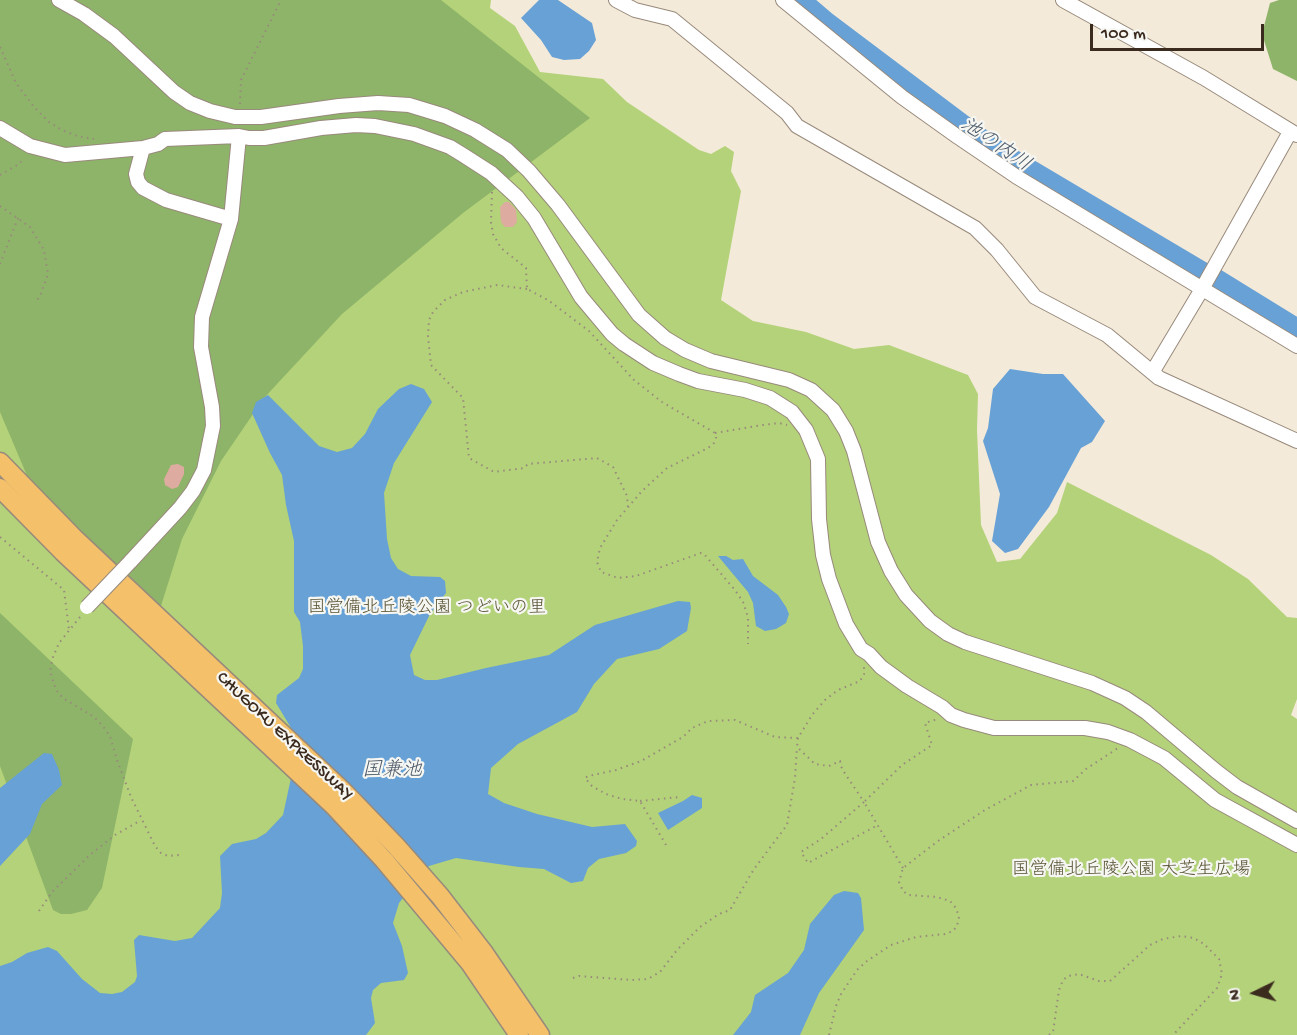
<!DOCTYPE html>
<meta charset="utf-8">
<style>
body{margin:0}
#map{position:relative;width:1297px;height:1035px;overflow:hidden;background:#f4ead9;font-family:"Gochi Hand",sans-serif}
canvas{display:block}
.north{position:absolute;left:1225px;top:963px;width:60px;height:60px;-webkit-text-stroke:4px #f6f6f2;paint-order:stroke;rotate:265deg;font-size:16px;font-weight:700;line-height:24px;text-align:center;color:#3b2a1e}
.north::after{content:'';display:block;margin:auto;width:21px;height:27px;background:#3b2a1e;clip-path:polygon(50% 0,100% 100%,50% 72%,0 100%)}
.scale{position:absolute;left:1090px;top:24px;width:174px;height:27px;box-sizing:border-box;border:3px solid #3b2a1e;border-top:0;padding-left:8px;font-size:18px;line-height:21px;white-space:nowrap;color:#3b2a1e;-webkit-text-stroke:4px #f6f6f2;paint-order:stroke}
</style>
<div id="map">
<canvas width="1297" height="1035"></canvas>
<div class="north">N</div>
<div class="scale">100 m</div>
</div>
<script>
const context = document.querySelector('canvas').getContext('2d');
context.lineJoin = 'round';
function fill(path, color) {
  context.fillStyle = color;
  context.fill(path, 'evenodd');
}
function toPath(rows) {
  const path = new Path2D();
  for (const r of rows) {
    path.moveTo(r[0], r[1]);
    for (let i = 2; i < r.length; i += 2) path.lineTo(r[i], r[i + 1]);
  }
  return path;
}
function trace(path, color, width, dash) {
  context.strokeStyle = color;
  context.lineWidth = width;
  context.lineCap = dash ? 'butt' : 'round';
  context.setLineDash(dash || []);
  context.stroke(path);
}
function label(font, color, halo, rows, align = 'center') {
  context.font = font + ' "Gochi Hand","Klee One",sans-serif';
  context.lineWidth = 4.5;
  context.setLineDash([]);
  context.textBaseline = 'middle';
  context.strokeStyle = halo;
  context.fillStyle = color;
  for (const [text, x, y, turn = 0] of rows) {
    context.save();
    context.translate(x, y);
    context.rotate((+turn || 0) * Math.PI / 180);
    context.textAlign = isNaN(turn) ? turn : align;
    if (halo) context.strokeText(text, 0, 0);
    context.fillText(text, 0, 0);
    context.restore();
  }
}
fill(toPath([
 [0,0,491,0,490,8,515,26,540,72,603,79,627,102,699,150,711,154,725,146,734,152,731,171,741,191,721,300,753,321,806,332,854,349,889,345,968,375,978,394,977,430,981,525,997,562,1020,559,1057,513,1067,482,1211,555,1248,579,1287,617,1297,618,1297,699,1291,715,1297,719,1297,1035,0,1035]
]), '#b3d279');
fill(toPath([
 [0,0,441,0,590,118,463,213,342,314,264,398,221,461,182,539,160,609,31,485,0,412],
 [1279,0,1297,0,1297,81,1273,69,1262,34,1270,3],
 [0,613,133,739,102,888,87,910,71,914,61,914,53,910,0,766]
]), '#8eb469');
fill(toPath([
 [539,0,558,0,592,23,596,40,589,51,580,59,564,60,552,57,541,40,521,18],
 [1010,369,1043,374,1063,374,1105,421,1092,442,1081,448,1049,507,1018,549,1005,553,992,541,1000,494,983,441,988,428,993,389],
 [411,384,424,389,432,402,394,463,384,493,387,539,391,558,398,569,411,576,440,577,445,581,446,593,430,614,410,655,414,675,425,680,437,680,486,668,549,655,595,625,678,601,690,602,691,608,687,631,659,649,617,659,594,684,577,712,518,744,491,768,488,794,504,803,537,814,592,827,625,824,637,841,636,846,626,853,599,859,588,868,583,881,571,883,544,869,519,867,456,858,429,866,399,903,393,923,402,946,408,973,404,980,381,983,373,990,371,998,375,1023,366,1035,0,1035,0,966,12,962,27,953,48,947,57,951,82,979,100,993,112,994,122,992,135,982,137,976,134,940,139,935,175,941,192,938,220,908,222,893,220,856,232,844,256,839,266,833,283,815,299,741,276,703,277,695,299,678,303,669,303,646,300,622,294,612,294,541,286,505,282,475,270,453,252,413,256,402,268,395,319,446,337,452,352,448,365,434,378,409,399,389],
 [718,556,726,556,733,560,743,559,753,576,778,595,786,607,789,614,786,623,776,629,765,631,756,626,753,603,748,592],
 [44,753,52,754,59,770,62,785,42,804,30,834,0,866,0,788],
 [692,795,702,798,702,808,668,830,658,813,683,801],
 [844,891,858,893,861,898,864,930,819,993,800,1035,733,1035,751,1012,755,995,788,973,804,950,810,924,834,895]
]), '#67a1d6');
trace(toPath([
 [800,0,827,23,993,148,1202,272],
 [1214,278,1297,329]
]), '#67a1d6', 21);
fill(toPath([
 [505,202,509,202,516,210,517,222,513,227,505,227,501,222,500,207],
 [178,464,184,467,184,474,178,487,172,489,165,485,164,479,171,465]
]), '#deaba0');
const minor = toPath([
 [59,0,84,14,114,36,174,92,190,103,210,111,235,117,261,117,339,106,378,103,409,105,445,116,475,130,507,150,529,171,558,205,639,315,665,338,685,350,711,361,789,380,811,390,833,410,846,431,854,451,878,542,891,571,906,595,930,621,948,634,965,642,1092,683,1125,698,1146,712,1216,771,1237,787,1297,821],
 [616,0,635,10,672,19,787,113,797,126,975,228,997,250,1035,297,1107,335,1159,378,1297,441],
 [783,0,902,97,958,137,1017,177,1297,346],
 [1063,0,1204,78,1297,135],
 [0,128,30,146,65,155,143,148,136,174,138,182,143,188,166,200,231,219],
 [143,148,158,144,165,139,239,136,249,138,264,138,321,128,356,125,375,126,414,134,450,147,463,155,491,173,517,197,534,218,581,297,612,334,624,344,653,363,679,374,698,381,745,390,770,398,792,412,806,430,818,459,819,519,823,555,829,579,846,624,861,649,869,654,881,667,907,686,942,707,951,715,964,720,994,728,1085,728,1108,732,1130,740,1164,758,1215,800,1297,845],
 [1153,371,1202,289,1290,132],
 [130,562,180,508,193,491,204,470,213,426,212,407,201,347,202,317,231,219,239,136]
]);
const highway = toPath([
 [0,462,75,539,344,792,396,846,440,896,484,953,540,1035],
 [0,488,63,552,334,806,384,860,470,963,519,1035]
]);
trace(minor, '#988a7c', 16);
trace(highway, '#988a7c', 21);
trace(toPath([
 [0,47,16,83,34,107,49,122,62,130,77,136,94,139],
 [240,104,241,80,281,0],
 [0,175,19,164,24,158],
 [492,192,491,222,493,234,501,248,526,268,527,289,548,300,589,331,634,380,662,402,715,433,716,438,714,443,708,448,667,468,642,491,617,520,600,548,597,562,601,572,618,578,636,576,701,553,704,554,735,590,743,602,748,617,748,644],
 [0,206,30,227,44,250,48,274,40,296,36,301],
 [0,264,18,218],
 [527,289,497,285,463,292,445,300,433,312,429,320,428,336,431,365,463,398,469,458,494,472,524,468,528,464,597,458,613,467,627,496,628,508],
 [715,433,763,425,779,423,787,425],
 [0,537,64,590,69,630],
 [80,617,59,643,53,657,50,671,56,690,63,698,94,717,102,725,110,736,117,760,131,797,155,846,161,853,168,856,180,855],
 [798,738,797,747,815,764,829,766,840,761,842,769,864,802,821,839,801,852,808,863,878,825],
 [640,801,680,797],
 [666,845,640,801,622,799,606,794,592,786,585,778,588,776,616,770,641,761,683,737,692,728,708,721,735,720,775,737,798,738,812,715,825,700,838,690,860,681,864,674,864,666],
 [903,868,864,802,902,765,932,745,925,723,938,719],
 [39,911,52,892,91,854,115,835,141,820],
 [573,978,579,976,632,980,648,979,660,972,677,950,700,927,719,914,730,910,754,869,787,825,795,778,797,747],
 [829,1035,836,1006,841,994,857,970,867,961,891,945,916,937,945,934,953,931,957,926,959,917,956,908,950,901,937,897,908,895,903,891,899,882,903,868,938,841,985,810,1031,785,1073,781,1086,769,1118,748],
 [1049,1035,1053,1032,1059,990,1063,980,1068,976,1079,974,1099,981,1110,981,1150,945,1163,939,1181,936,1194,938,1204,944,1219,959,1222,974,1217,988,1173,1035]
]), '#988a7c', 2, [1.5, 4.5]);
trace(minor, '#fff', 14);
trace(highway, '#f4c16a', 18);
const minorBridge = toPath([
 [87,607,130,562]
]);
trace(minorBridge, '#988a7c', 16, []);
trace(minorBridge, '#fff', 14);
label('18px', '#595435', '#f6f6f2', [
 ["国営備北丘陵公園 つどいの里",427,609],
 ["国営備北丘陵公園 大芝生広場",1131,871]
]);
label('18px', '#3b2a1e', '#f6f6f2', [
 ["CHUGOKU EXPRESSWAY",284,737,43]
]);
label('italic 20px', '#4d5a68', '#f6f6f2', [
 ["池の内川",995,146,34],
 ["国兼池",392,772]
]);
</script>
